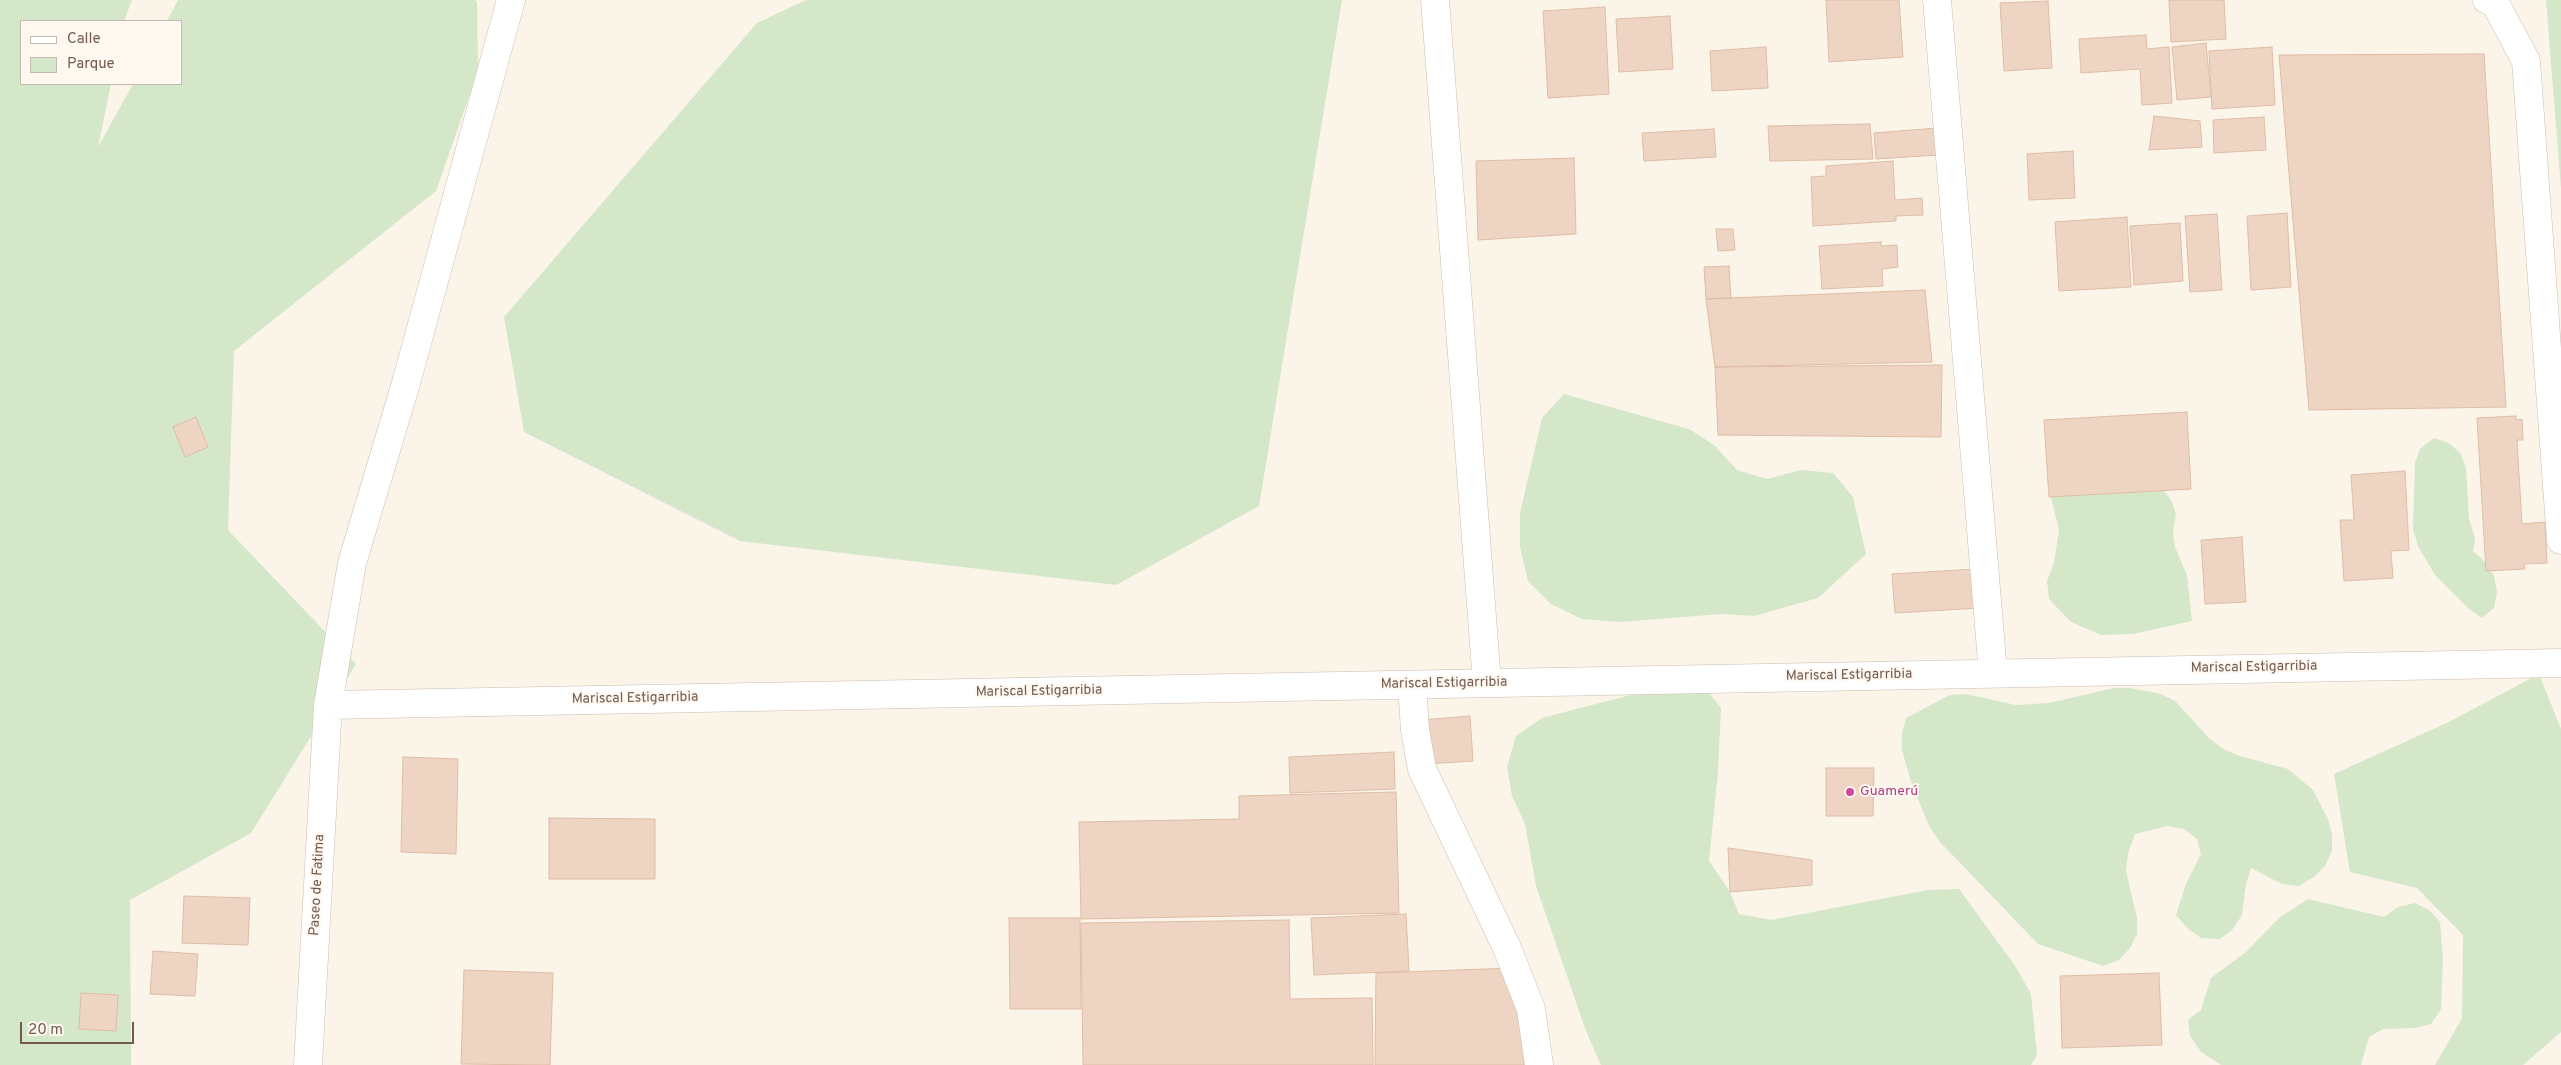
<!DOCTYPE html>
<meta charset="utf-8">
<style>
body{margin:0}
#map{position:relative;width:2561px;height:1065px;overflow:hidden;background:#fbf4e9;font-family:Overpass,sans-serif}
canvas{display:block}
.legend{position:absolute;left:20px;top:20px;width:162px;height:65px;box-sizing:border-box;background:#fef8f0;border:1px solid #c6bab0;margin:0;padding:6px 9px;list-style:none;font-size:15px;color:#735c4f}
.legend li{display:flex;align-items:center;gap:10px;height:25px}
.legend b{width:25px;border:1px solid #c6bab0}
.scale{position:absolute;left:20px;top:1022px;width:114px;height:22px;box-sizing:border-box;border:2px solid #735c4f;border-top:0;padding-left:6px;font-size:15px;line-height:18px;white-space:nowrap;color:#735c4f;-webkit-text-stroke:4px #fef8f0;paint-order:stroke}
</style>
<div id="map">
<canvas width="2561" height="1065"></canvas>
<ul class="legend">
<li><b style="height:6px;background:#fff"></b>Calle</li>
<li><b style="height:14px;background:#d5e7c9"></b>Parque</li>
</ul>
<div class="scale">20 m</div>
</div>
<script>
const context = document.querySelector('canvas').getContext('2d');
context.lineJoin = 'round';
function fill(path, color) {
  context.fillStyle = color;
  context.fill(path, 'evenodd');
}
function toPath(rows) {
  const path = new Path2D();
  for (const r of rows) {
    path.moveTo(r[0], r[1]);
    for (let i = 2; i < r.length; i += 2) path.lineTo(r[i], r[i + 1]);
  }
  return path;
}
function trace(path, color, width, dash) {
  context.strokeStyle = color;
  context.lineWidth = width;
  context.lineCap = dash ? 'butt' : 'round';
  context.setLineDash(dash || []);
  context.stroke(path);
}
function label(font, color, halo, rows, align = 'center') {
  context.font = font + ' Overpass,sans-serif';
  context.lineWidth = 4;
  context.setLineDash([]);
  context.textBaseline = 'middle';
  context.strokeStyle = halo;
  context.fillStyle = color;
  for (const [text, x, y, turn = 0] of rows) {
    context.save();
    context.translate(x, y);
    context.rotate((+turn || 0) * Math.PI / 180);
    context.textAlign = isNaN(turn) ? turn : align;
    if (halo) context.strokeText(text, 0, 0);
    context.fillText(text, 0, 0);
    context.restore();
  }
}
fill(toPath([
 [0,0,132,0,124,21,21,21,21,84,111,84,98,147,133,84,181,84,181,21,167,21,178,0,475,0,477,2,478,71,436,191,234,351,228,530,356,664,251,833,130,900,131,1065,0,1065],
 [806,0,1342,0,1259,506,1116,585,740,541,524,432,504,317,757,23],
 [2546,0,2561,0,2561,189],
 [1564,394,1689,429,1714,445,1737,470,1767,479,1801,470,1833,473,1853,497,1866,554,1818,598,1754,616,1721,614,1620,622,1582,619,1551,604,1528,581,1520,547,1520,513,1542,418],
 [2434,438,2449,443,2461,454,2466,469,2469,519,2475,539,2473,551,2485,562,2494,576,2497,592,2494,608,2482,618,2469,609,2435,575,2418,546,2413,529,2415,463,2420,449],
 [2049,464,2152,475,2171,500,2176,514,2173,532,2175,547,2187,575,2192,621,2133,634,2101,635,2071,622,2049,599,2047,581,2054,563,2059,530,2047,481],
 [2539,674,2561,729,2561,1032,2523,1065,2435,1065,2462,1018,2463,935,2417,888,2350,872,2334,774,2449,722],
 [1701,683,1721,708,1718,772,1709,861,1730,892,1739,914,1771,920,1928,890,1959,889,2016,967,2031,994,2037,1055,2031,1065,1601,1065,1586,1031,1536,886,1525,824,1512,796,1507,767,1516,736,1542,718,1669,685],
 [2114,688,2130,688,2161,694,2175,701,2210,739,2225,750,2240,756,2288,769,2313,790,2328,819,2332,834,2332,851,2325,866,2314,877,2299,886,2282,884,2251,868,2246,884,2242,915,2232,930,2220,939,2201,938,2187,928,2176,915,2186,884,2201,854,2197,839,2184,829,2167,826,2135,834,2128,853,2126,871,2137,918,2137,934,2130,948,2119,960,2103,966,2038,944,1940,842,1930,828,1911,782,1902,750,1902,733,1906,718,1950,695,1966,694,2016,705,2049,703],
 [2308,899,2384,917,2398,907,2415,903,2429,910,2440,922,2443,959,2441,1009,2431,1024,2415,1028,2383,1029,2369,1037,2361,1065,2221,1065,2201,1052,2190,1036,2188,1020,2201,1010,2211,978,2246,952,2279,918]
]), '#d5e7c9');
const building = toPath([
 [1826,0,1899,0,1903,57,1829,62,1826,0],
 [2169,0,2224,0,2226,39,2171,42,2169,0],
 [2048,1,2052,68,2004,71,2000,3,2048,1],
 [1605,7,1609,94,1548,98,1543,11,1605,7],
 [1670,16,1673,69,1619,72,1616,19,1670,16],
 [2146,35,2147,49,2169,47,2172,103,2142,105,2140,69,2081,73,2079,39,2146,35],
 [2206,43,2211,97,2177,100,2172,47,2206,43],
 [1766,47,1768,88,1712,91,1710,51,1766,47],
 [2272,47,2275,105,2212,109,2209,51,2272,47],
 [2484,54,2506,407,2309,410,2279,55,2484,54],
 [2154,116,2200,121,2202,147,2149,150,2154,116],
 [2264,117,2266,150,2214,153,2213,120,2264,117],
 [1870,124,1873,159,1770,161,1768,126,1870,124],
 [1937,128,1938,155,1876,159,1874,133,1937,128],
 [1714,129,1716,157,1644,161,1642,133,1714,129],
 [2073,151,2075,198,2029,200,2027,154,2073,151],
 [1574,158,1576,234,1478,240,1476,161,1574,158],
 [1893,161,1895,200,1922,198,1923,215,1896,216,1896,221,1813,226,1811,177,1826,176,1826,166,1893,161],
 [2287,213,2291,287,2251,290,2247,216,2287,213],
 [2217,214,2222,290,2190,292,2185,216,2217,214],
 [2127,217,2131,287,2059,291,2055,222,2127,217],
 [2180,223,2183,281,2134,285,2130,226,2180,223],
 [1716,229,1733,229,1735,250,1718,251,1716,229],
 [1881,242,1881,246,1897,245,1898,267,1882,269,1883,286,1822,289,1819,246,1881,242],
 [1729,266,1731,298,1706,299,1704,267,1729,266],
 [1925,290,1932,362,1715,367,1706,299,1925,290],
 [1942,365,1941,437,1718,435,1715,367,1942,365],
 [2187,412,2191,489,2049,497,2044,420,2187,412],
 [2516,416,2516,420,2522,419,2523,440,2517,440,2522,524,2545,522,2547,563,2524,564,2525,569,2486,571,2477,418,2516,416],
 [196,417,208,447,185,457,173,427,196,417],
 [2405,471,2409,550,2391,551,2393,578,2344,581,2340,520,2354,520,2351,475,2405,471],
 [2242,537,2246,602,2205,604,2201,540,2242,537],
 [1976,569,1979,608,1895,613,1892,574,1976,569],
 [1470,716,1473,761,1425,764,1422,720,1470,716],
 [1394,752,1395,789,1290,793,1289,757,1394,752],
 [403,757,458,759,456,854,401,852,403,757],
 [1826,768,1874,768,1873,816,1826,816,1826,768],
 [1396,792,1399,913,1081,919,1079,822,1239,819,1239,796,1396,792],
 [549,818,655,819,655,879,549,879,549,818],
 [1728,848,1812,860,1812,885,1730,892,1728,848],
 [184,896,250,898,248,945,182,943,184,896],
 [1406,914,1409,971,1314,975,1311,918,1406,914],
 [1009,918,1080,918,1081,1009,1010,1009,1009,918],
 [1289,920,1290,999,1372,998,1373,1065,1083,1065,1081,923,1289,920],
 [153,951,198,954,195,996,150,994,153,951],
 [1512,968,1525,1043,1524,1065,1375,1065,1376,973,1512,968],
 [464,970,553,973,550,1065,461,1064,464,970],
 [2159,973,2162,1045,2062,1048,2060,976,2159,973],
 [81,993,118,995,116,1031,79,1029,81,993]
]);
fill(building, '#eed5c3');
trace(building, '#dfbca5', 1);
const minor = toPath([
 [1435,0,1487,683],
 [1937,0,1993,673],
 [2487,0,2495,3,2526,61,2561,540],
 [1412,685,1415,730,1422,769,1507,948,1531,1009,1539,1065],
 [328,705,2561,663],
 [308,1065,328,705,352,563,406,383,511,0]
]);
trace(minor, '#ccbdb0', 29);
trace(minor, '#fff', 28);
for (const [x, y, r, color] of [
 [1850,792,5,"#d1479c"]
]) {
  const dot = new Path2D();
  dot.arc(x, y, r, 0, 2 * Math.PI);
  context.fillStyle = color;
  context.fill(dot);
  trace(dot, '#fef8f0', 2);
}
label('14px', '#735c4f', '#fef8f0', [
 ["Mariscal Estigarribia",2254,668,-1],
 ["Mariscal Estigarribia",1849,676,-1],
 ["Mariscal Estigarribia",1444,684,-1],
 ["Mariscal Estigarribia",1039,692,-1],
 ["Mariscal Estigarribia",635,699,-1],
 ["Paseo de Fatima",318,885,-87]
]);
label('14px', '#b23c85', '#fef8f0', [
 ["Guamerú",1860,792]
], 'left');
</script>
